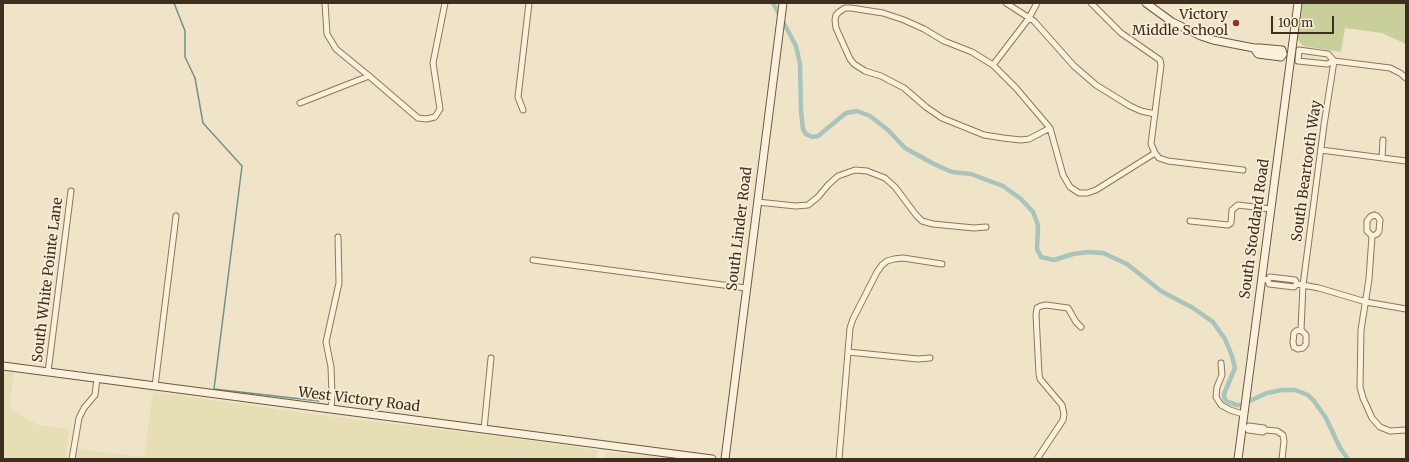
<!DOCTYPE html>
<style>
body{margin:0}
#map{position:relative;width:1409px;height:462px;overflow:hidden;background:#f0e4c8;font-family:Merriweather,serif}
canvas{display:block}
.frame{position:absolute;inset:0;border:4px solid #3d2e20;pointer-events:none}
.scale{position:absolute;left:1271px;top:16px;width:63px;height:18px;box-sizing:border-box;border:2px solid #3d2e20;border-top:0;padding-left:5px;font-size:12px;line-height:14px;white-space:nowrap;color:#3d2e20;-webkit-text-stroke:3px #f7eed8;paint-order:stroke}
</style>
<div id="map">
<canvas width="1409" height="462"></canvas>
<div class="frame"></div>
<div class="scale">100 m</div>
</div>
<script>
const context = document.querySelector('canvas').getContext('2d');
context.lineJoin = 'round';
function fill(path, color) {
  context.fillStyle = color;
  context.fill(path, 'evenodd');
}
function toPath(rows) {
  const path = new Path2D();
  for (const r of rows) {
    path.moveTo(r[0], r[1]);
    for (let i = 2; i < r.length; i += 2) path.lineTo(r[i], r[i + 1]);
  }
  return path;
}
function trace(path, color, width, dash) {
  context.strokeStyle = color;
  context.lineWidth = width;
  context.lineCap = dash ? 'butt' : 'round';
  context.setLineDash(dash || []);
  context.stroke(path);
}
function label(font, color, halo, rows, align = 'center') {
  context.font = font + ' Merriweather,serif';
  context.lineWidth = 3.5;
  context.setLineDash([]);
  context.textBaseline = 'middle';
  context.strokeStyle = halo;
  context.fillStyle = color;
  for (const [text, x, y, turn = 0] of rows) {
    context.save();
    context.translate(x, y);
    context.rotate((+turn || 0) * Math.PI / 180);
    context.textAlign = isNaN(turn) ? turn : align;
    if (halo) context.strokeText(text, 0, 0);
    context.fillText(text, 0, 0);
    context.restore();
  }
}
fill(toPath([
 [3,371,14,372,10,408,38,425,69,429,66,459,3,459],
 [153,392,327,416,471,433,598,450,596,459,74,459,77,449,144,457],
 [606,452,654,457,667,459,605,459]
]), '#e6deb5');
fill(toPath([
 [1302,3,1406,3,1406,44,1382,33,1345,28,1341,52,1303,46,1297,39]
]), '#c9cf9b');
trace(toPath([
 [174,3,185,31,185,57,195,78,203,123,242,166,214,389,319,401]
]), '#6f938a', 1.5);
trace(toPath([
 [773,3,796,46,800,64,801,111,803,129,806,134,812,137,818,136,846,113,857,111,870,116,888,130,905,148,934,164,952,172,971,174,1003,186,1021,199,1033,212,1038,225,1037,249,1041,257,1054,260,1073,254,1088,252,1103,253,1127,264,1161,291,1193,308,1213,322,1225,339,1232,356,1235,368,1224,394,1225,400,1228,402,1237,405,1241,405,1267,393,1282,390,1295,390,1308,395,1314,401,1326,418,1340,448,1348,459]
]), '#a9c4bc', 4.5);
const street = toPath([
 [325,3,327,34,336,49,369,76,418,118,426,119,435,117,440,109,433,63,445,3],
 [1006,3,1034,21,1074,66,1096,85,1130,106,1141,111,1155,114],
 [1091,3,1121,33,1160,60,1161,65,1151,144,1155,153,1159,158,1168,161,1243,170],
 [1299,50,1328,54,1334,61,1327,64,1298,61,1299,50],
 [993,65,1029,18,1037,3],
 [300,103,369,76],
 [523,110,518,97,529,3],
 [1050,128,1029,139,1021,140,1003,138,984,135,942,118,926,107,904,88,881,76,865,71,854,64,850,59,836,28,835,20,836,15,839,12,845,8,851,8,883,13,904,20,924,29,944,41,972,52,993,65,1016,88,1050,128,1063,175,1070,187,1079,193,1087,193,1096,190,1155,153],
 [1321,150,1406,161],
 [1382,158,1383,140],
 [757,202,796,206,808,205,818,197,828,185,838,176,855,170,867,171,885,178,895,187,916,215,922,221,933,224,974,228,986,227],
 [1374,215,1377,216,1380,220,1379,231,1377,234,1372,236,1367,231,1367,221,1370,217,1374,215],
 [1190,221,1228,225,1231,223,1232,210,1238,205,1271,209],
 [1372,236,1369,279,1361,330,1360,387,1363,398,1372,418,1380,427,1390,431,1406,430],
 [533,260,746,288],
 [1262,279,1268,280,1269,284,1294,287,1297,284,1295,280,1270,277,1268,280],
 [1297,284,1319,288,1366,302,1406,309],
 [1301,330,1303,285,1324,125,1334,61,1390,68,1400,73,1406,78],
 [1301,330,1306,335,1306,344,1303,348,1298,349,1294,347,1293,342,1294,333,1296,331,1301,330],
 [848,352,918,359,930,358],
 [1221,363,1222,375,1217,387,1216,397,1221,405,1230,410,1243,414],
 [48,372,71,191],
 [155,386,176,216],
 [331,409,332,395,331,367,326,342,339,283,338,237],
 [1242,427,1247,428,1249,426,1264,428,1265,430,1263,432,1248,430,1247,428],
 [484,429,491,358],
 [1265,430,1277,431,1283,435,1284,441,1282,459],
 [72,459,79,418,84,408,95,395,97,379],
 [839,459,850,328,853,319,877,272,882,265,887,261,894,259,903,258,942,264],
 [1037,459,1063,420,1064,414,1062,405,1040,379,1039,374,1036,315,1037,308,1041,306,1046,305,1068,308,1076,322,1081,327]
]);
const secondary = toPath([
 [1146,3,1172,22,1201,36,1213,40,1254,48,1260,48,1282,50,1283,54],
 [1254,48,1258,54,1281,57,1283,54],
 [3,366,712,459],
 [725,459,783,3],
 [1238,459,1298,3]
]);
trace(street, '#8d765c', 7);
trace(secondary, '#6f573f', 9);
trace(street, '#faf1dc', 5);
trace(secondary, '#faf1dc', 7);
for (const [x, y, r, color] of [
 [1236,23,4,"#9e2a2b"]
]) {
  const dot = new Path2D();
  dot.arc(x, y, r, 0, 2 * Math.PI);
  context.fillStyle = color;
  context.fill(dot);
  trace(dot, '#f7eed8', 1.5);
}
label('14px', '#3d2e20', '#f7eed8', [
 ["Victory",1228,15],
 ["Middle School",1228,31]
], 'right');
label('14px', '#3d2e20', '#f7eed8', [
 ["South Beartooth Way",1307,171,-82],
 ["South Linder Road",740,229,-83],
 ["South Stoddard Road",1255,229,-82],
 ["South White Pointe Lane",48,280,-83],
 ["West Victory Road",359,400,7]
]);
</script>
